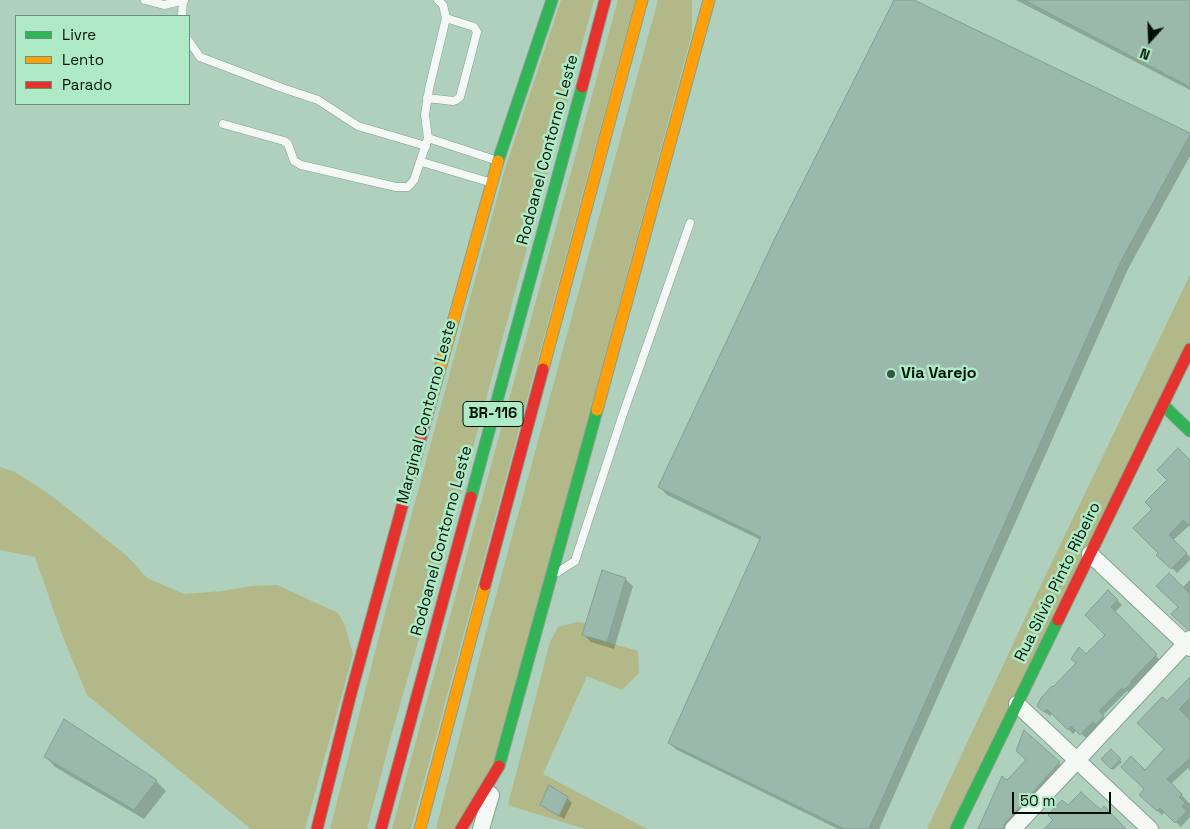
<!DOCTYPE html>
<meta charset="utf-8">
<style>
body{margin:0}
#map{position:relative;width:1190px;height:829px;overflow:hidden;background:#aed0bc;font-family:"Space Grotesk",sans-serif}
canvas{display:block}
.legend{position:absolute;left:15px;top:15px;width:175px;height:90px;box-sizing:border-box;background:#aeeac5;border:1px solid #689378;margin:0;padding:6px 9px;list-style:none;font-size:15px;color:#001005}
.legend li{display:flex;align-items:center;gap:10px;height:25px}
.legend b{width:25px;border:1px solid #689378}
.north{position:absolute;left:1125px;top:15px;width:50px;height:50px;-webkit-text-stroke:4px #aeeac5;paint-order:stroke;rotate:200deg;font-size:14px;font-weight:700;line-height:20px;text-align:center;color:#001005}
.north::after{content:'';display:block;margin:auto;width:18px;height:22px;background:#001005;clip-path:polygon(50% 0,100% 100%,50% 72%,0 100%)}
.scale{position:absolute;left:1012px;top:792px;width:99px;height:22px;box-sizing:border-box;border:2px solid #001005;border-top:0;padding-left:6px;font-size:15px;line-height:18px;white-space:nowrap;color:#001005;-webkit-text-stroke:4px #aeeac5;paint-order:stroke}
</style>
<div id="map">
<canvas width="1190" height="829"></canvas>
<ul class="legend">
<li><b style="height:6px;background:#30b455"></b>Livre</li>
<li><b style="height:6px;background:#ff9f0a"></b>Lento</li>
<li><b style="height:6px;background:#e5322d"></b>Parado</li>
</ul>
<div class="north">N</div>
<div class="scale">50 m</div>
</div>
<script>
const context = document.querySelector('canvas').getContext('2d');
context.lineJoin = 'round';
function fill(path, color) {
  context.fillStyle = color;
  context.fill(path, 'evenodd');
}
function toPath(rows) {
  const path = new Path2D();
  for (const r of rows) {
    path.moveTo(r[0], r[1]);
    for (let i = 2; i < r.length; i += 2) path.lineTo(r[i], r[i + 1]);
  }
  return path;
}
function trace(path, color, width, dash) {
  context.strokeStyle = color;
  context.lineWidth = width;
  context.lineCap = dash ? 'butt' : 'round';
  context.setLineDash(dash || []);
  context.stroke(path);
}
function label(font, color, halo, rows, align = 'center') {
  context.font = font + ' "Space Grotesk",sans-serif';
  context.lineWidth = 5;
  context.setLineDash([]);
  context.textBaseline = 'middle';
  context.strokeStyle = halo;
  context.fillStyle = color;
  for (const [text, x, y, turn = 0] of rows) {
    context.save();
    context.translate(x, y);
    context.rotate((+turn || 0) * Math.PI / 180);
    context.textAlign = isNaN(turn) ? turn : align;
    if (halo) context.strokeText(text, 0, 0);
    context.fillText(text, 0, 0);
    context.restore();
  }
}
fill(toPath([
 [561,0,594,0,456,510,393,729,367,829,330,829,383,621,504,172],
 [618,0,635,0,411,829,392,829],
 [658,0,692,0,692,33,495,763,456,829,436,829,485,636],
 [1190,275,1190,340,950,829,927,829,1027,614],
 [0,467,15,472,52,496,127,556,147,578,184,594,223,591,251,586,277,585,338,613,345,626,353,654,305,829,251,829,87,695,63,637,35,557,0,550],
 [577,622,586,623,583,635,638,651,639,673,622,690,587,676,543,774,647,829,585,829,508,805,550,642,558,627]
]), '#b2b888');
fill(toPath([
 [895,0,911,0,1190,135,1190,156,1128,269,879,829,838,829,677,750,669,743,761,540,667,495,660,487],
 [1016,0,1190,0,1190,90],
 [1190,462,1190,525,1173,540,1190,557,1190,560,1177,573,1158,555,1160,553,1153,509],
 [625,579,633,586,614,649,591,642,584,635],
 [1190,580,1190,630,1173,614,1180,607,1182,588],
 [1108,591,1122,605,1114,613,1160,660,1134,686,1136,688,1130,694,1127,691,1102,716,1108,722,1098,726,1086,738,1077,730,1073,734,1053,713,1050,716,1043,711,1054,689,1107,635],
 [1190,683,1190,771,1188,768,1171,784,1190,804,1190,817,1181,827,1165,812,1162,815,1141,795,1146,790,1145,772,1165,749,1167,703],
 [1024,732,1064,768,1009,829,978,829,1003,778,1007,782,1027,760],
 [1111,751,1122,762,1113,770,1103,759],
 [45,756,156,781,166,791,144,819,55,767],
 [567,798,572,803,564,819,546,809,541,805]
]), '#0003');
const building = toPath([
 [894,0,914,0,1190,133,1190,135,1121,261,869,829,844,829,668,743,761,537,658,487,776,236,894,0],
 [1024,0,1190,0,1190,87,1024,0],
 [1178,448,1190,460,1190,526,1183,520,1169,535,1187,553,1171,569,1156,555,1158,553,1133,528,1152,509,1145,502,1167,480,1157,470,1178,448],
 [602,570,626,578,607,642,582,635,602,570],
 [1169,573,1190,594,1190,629,1187,629,1171,614,1178,607,1156,586,1169,573],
 [1108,590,1118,600,1111,607,1157,654,1131,681,1132,682,1124,690,1122,688,1099,711,1104,716,1096,725,1093,722,1080,735,1071,726,1068,730,1047,709,1044,712,1037,706,1041,698,1052,686,1053,687,1076,663,1071,659,1079,647,1086,654,1105,635,1085,615,1108,590],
 [1190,677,1190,698,1179,709,1190,720,1190,758,1167,779,1182,794,1179,797,1185,803,1182,807,1187,811,1175,823,1160,808,1157,811,1139,795,1144,789,1121,767,1131,756,1145,770,1164,749,1137,723,1162,697,1167,701,1190,677],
 [64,719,157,780,134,810,44,757,64,719],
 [1024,730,1060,762,1006,822,1003,829,978,829,1002,776,1007,780,1026,760,1016,751,1024,730],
 [1111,749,1121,759,1111,769,1101,759,1111,749],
 [549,785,568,797,559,816,540,805,549,785],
 [1081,792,1101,810,1104,806,1126,829,1044,829,1053,820,1048,815,1062,800,1068,805,1081,792]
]);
fill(building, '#9ab8ac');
trace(building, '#82a094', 1);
const lane = toPath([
 [145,0,164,5,184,0],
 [182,16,183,0],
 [189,41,200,57,282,88,318,100,358,126,426,146],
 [427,98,453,101,456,100,460,97,477,32,474,27,446,18],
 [223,124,284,141,288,144,294,161,301,165,396,187,408,187,414,180,428,138,425,115,429,89,446,18,443,5,438,0],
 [428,138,495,160],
 [422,162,489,182],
 [558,572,575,561,622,417,690,223]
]);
const street = toPath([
 [1090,554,1190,648],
 [1017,704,1150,829],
 [481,829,491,795],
 [1013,829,1190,639]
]);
const fast = toPath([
 [498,161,552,0],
 [1163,405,1190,431],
 [471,497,582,87],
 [499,766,597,410],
 [956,829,1058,620]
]);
const slow = toPath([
 [543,369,642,0],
 [429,408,498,161],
 [597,410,709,0],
 [420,829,485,585]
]);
const jam = toPath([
 [582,87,605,0],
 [485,585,543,369],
 [1058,620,1190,349],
 [317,829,350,697,429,408],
 [381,829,471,497],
 [461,829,499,766]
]);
trace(lane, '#86a091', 9);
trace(street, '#86a091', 18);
trace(fast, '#86a091', 13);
trace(slow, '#86a091', 13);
trace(jam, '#86a091', 13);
trace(lane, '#f3f8f5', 8);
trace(street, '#f3f8f5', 16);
trace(fast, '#30b455', 11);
trace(slow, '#ff9f0a', 11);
trace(jam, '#e5322d', 11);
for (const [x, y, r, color] of [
 [891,374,5,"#3d5345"]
]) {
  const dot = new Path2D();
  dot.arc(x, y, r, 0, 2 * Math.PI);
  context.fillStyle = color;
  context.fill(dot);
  trace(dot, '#aeeac5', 2);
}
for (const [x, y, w] of [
 [493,414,60]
]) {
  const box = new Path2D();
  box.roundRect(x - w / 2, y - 12.5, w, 25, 4);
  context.fillStyle = '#aeeac5';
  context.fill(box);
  trace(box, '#001005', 1);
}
label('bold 15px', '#001005', null, [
 ["BR-116",493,414]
]);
label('16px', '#001005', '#aeeac5', [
 ["Rodoanel Contorno Leste",548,150,-75],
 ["Marginal Contorno Leste",427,412,-75],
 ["Rodoanel Contorno Leste",442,541,-75],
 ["Rua Sílvio Pinto Ribeiro",1058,582,-64]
]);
label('bold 16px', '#001005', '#aeeac5', [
 ["Via Varejo",901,374]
], 'left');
</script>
